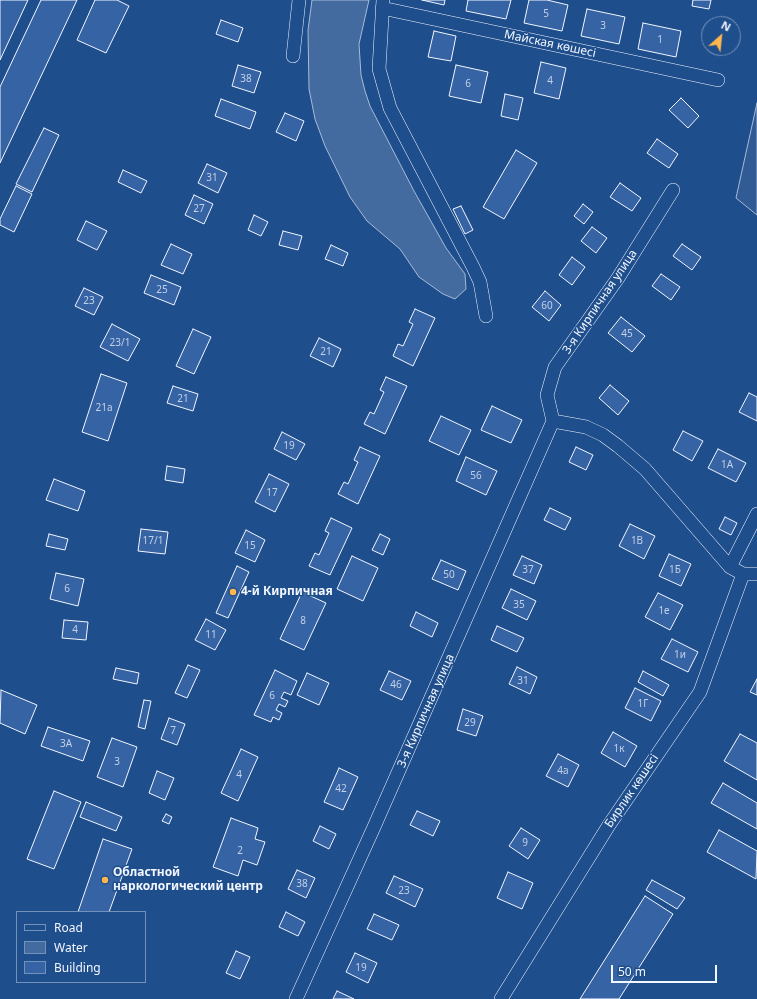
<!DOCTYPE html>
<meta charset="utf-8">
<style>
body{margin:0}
#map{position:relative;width:757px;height:999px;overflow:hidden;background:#1f4e8c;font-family:"Noto Sans",sans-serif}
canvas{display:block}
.legend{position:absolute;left:16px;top:911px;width:130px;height:72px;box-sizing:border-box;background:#1f4e8c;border:1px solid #7391ba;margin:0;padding:5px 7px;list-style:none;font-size:12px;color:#f2f6ff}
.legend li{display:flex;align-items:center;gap:8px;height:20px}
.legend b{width:20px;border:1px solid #7391ba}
.north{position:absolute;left:701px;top:16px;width:40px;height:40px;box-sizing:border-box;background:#1f4e8c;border:1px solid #7391ba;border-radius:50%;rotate:27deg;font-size:11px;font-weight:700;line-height:16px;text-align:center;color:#f2f6ff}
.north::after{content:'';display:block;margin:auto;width:14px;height:18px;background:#ffb74d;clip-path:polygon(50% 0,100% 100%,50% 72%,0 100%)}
.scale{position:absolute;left:611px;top:965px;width:106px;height:18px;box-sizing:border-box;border:2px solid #f2f6ff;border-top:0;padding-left:5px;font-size:12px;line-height:14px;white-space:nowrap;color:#f2f6ff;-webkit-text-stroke:3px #1f4e8c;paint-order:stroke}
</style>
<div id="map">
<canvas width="757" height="999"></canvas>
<ul class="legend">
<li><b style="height:5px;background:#1f4e8c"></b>Road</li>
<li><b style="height:11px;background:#446ba0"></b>Water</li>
<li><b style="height:11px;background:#3563a3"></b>Building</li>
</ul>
<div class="north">N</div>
<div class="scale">50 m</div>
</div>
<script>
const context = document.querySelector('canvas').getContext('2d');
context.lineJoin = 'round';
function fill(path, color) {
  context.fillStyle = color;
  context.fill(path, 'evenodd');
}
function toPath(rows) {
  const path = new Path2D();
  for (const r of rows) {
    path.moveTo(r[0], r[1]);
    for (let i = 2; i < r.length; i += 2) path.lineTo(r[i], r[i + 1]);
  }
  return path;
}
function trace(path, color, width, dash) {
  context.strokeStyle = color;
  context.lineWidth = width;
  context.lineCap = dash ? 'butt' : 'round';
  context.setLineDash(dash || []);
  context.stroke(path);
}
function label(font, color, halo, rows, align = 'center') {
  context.font = font + ' "Noto Sans",sans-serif';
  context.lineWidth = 3;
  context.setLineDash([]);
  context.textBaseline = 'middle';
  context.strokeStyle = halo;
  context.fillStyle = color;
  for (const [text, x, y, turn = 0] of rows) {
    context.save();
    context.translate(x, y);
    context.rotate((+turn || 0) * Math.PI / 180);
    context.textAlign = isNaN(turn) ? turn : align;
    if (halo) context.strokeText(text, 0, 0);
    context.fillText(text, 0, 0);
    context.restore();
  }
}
const built = toPath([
 [757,103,757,215,736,198,757,103]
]);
fill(built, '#305b95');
trace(built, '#a8bbd7', 1);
const water = toPath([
 [312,0,369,0,359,44,361,75,365,91,370,106,414,191,446,248,465,274,466,289,455,299,443,294,419,277,400,249,367,221,350,197,325,146,315,119,309,89,308,30,312,0]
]);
fill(water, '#446ba0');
trace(water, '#a8bbd7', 1);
const building = toPath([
 [0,0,28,0,0,60,0,0],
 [41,0,77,0,0,163,0,87,41,0],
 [95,0,117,0,129,6,106,53,77,40,95,0],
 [422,0,445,0,444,5,422,0],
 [468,0,511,0,506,19,466,11,468,0],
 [529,0,547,0,568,5,562,31,524,23,529,0],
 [693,0,711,0,709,9,692,6,693,0],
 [587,9,625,17,619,44,581,36,587,9],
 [221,20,243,28,238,42,216,34,221,20],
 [643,23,681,31,676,57,638,49,643,23],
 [434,31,456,36,451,61,428,57,434,31],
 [541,62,566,68,559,99,534,93,541,62],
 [238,65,261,72,254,93,232,86,238,65],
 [456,65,488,72,481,103,449,96,456,65],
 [505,94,523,98,518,120,501,116,505,94],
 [681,98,699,116,688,128,669,110,681,98],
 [221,99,256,112,250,129,215,116,221,99],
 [285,113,304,121,296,141,276,132,285,113],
 [44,128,59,135,32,192,16,184,44,128],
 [657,139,678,154,669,168,647,153,657,139],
 [516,150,537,163,504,219,483,207,516,150],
 [207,164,227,173,218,193,198,183,207,164],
 [123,170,147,181,141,193,118,182,123,170],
 [620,183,641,198,632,211,610,197,620,183],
 [16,186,32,194,14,232,0,225,0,219,16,186],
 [194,195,213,204,204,224,185,215,194,195],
 [583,204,593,212,584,224,574,216,583,204],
 [461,206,473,230,465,234,453,209,461,206],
 [254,215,268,222,261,236,248,230,254,215],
 [86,221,107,231,97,250,77,240,86,221],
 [592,227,607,238,596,253,581,241,592,227],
 [283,231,302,236,298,250,279,245,283,231],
 [171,244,192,254,183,274,161,265,171,244],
 [682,244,701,257,692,270,673,256,682,244],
 [331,245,348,253,343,266,325,259,331,245],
 [572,257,585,267,572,285,559,275,572,257],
 [661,274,680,287,671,300,652,286,661,274],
 [151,275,181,287,174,305,144,293,151,275],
 [84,288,103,297,94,315,75,306,84,288],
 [545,291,561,305,549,321,532,307,545,291],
 [415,309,435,318,413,366,393,356,398,344,403,346,413,324,409,322,415,309],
 [621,317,645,336,632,352,608,333,621,317],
 [112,324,140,339,128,361,100,347,112,324],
 [193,329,211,337,194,374,176,366,193,329],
 [319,338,341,349,333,367,310,356,319,338],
 [101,374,127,383,108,441,82,432,101,374],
 [386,377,407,386,385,434,364,424,370,412,374,414,384,392,380,390,386,377],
 [610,385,629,401,618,415,599,398,610,385],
 [173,386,198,394,193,411,167,403,173,386],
 [749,393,757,397,757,421,739,412,749,393],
 [492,406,522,420,511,443,481,430,492,406],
 [441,416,471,430,459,455,429,441,441,416],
 [683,431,703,441,692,461,673,450,683,431],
 [282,432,305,444,296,460,274,449,282,432],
 [360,447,380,456,358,504,338,494,344,482,348,484,358,462,354,460,360,447],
 [576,447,593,455,586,470,569,462,576,447],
 [718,449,746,463,736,482,708,468,718,449],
 [466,457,497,471,486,495,456,481,466,457],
 [167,466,185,469,183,483,165,480,167,466],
 [269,474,289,484,275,512,255,502,269,474],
 [54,479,85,491,78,511,46,500,54,479],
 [550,508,571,518,565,530,544,520,550,508],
 [725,517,737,523,731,535,719,529,725,517],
 [331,518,352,528,330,575,309,566,315,553,319,555,329,533,325,531,331,518],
 [630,524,655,536,644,559,619,546,630,524],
 [141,529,168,532,165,554,138,551,141,529],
 [246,530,265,540,255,562,235,553,246,530],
 [49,534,68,539,65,550,46,546,49,534],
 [380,534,390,539,383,555,372,550,380,534],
 [669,554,691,564,681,586,659,576,669,554],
 [352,556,378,568,363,601,337,589,352,556],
 [522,556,542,565,534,584,513,575,522,556],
 [441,560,466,571,458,590,432,579,441,560],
 [237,566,249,572,228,618,216,613,237,566],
 [56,573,84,579,78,606,50,599,56,573],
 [511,589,536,601,527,620,502,608,511,589],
 [302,592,326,603,304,650,280,639,302,592],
 [658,593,683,605,670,630,645,617,658,593],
 [416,612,438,623,432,637,410,626,416,612],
 [206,619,226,630,215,650,195,640,206,619],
 [64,620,88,622,86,640,62,638,64,620],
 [497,626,524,638,517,652,491,640,497,626],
 [672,639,698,652,688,672,661,659,672,639],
 [188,665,200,670,187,698,175,693,188,665],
 [517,667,537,677,530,694,509,684,517,667],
 [116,668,139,673,137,684,113,679,116,668],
 [275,670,297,681,291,695,284,692,281,698,288,701,285,707,279,704,276,710,282,713,279,720,273,717,271,722,254,715,275,670],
 [389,671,411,681,402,700,380,690,389,671],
 [643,671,669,685,663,696,638,682,643,671],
 [307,673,329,683,319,705,297,695,307,673],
 [757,679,757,695,750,692,757,679],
 [635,688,661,701,651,721,625,708,635,688],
 [1,690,37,705,25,734,0,723,1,690],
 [144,700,151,701,145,729,138,727,144,700],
 [463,709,483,716,476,736,457,730,463,709],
 [169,718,185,724,177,745,161,739,169,718],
 [48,727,90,741,83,761,41,746,48,727],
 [613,732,637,746,625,767,601,753,613,732],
 [740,734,757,743,757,780,724,761,740,734],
 [112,738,137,747,123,787,97,777,112,738],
 [241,749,258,757,238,801,221,793,241,749],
 [558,754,579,765,568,787,546,776,558,754],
 [339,768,358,777,343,810,324,802,339,768],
 [157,771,174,778,165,800,149,793,157,771],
 [723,783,757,803,757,829,711,803,723,783],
 [54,791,81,802,54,869,27,859,54,791],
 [86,802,122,817,116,831,80,817,86,802],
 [417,811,440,821,433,836,410,825,417,811],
 [166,814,172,817,169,824,162,821,166,814],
 [231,818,258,828,255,839,265,842,257,865,243,860,238,876,213,867,231,818],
 [320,826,336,834,329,849,313,841,320,826],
 [521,828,540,840,528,859,509,846,521,828],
 [719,830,757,851,756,879,707,852,719,830],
 [103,839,132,849,109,912,78,912,103,839],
 [297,870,315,878,306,898,288,889,297,870],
 [508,872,533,883,522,909,497,898,508,872],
 [394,876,423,889,415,907,386,893,394,876],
 [652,880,685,898,677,909,646,890,652,880],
 [645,896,673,914,619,999,580,999,645,896],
 [286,912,305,922,298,936,279,927,286,912],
 [374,914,399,925,392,940,367,929,374,914],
 [236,951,250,957,240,979,226,973,236,951],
 [355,953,377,963,368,983,346,972,355,953],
 [337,991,354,999,333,999,337,991]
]);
fill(building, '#3563a3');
trace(building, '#f2f6ff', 1);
const street = toPath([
 [383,0,379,69,390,108,473,267,480,282,486,316],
 [382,8,718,80],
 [293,56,299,0],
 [553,421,586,427,603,435,618,446,645,469,730,567,743,574,757,574],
 [730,567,757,514],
 [296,999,374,827,553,421,547,395,555,367,618,278,673,190],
 [501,999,609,825,700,692,743,574]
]);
trace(street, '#f2f6ff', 14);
trace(street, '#1f4e8c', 13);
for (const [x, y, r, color] of [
 [233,592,4,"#ffb74d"],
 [105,880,4,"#ffb74d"]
]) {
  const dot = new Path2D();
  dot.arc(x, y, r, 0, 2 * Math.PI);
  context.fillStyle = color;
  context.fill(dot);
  trace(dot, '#1f4e8c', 1.5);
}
label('10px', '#c3d1e8', null, [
 ["5",546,14],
 ["3",603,26],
 ["1",660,40],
 ["38",246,79],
 ["4",550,81],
 ["6",468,84],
 ["31",212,178],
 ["27",199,209],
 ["25",162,290],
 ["23",89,301],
 ["60",547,306],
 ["45",627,334],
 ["23/1",120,343],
 ["21",326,352],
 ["21",183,399],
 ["21а",104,408],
 ["19",289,446],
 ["1А",727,465],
 ["56",476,476],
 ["17",272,493],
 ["17/1",153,541],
 ["1В",637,541],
 ["15",250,546],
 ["37",528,570],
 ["1Б",675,570],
 ["50",449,575],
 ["6",67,589],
 ["35",519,605],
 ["1е",664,611],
 ["8",303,621],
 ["4",75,630],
 ["11",211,635],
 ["1и",680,655],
 ["31",523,681],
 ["46",396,685],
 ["6",272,696],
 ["1Г",643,704],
 ["29",470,723],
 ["7",173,731],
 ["3А",66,744],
 ["1к",619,749],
 ["3",117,762],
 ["4а",563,771],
 ["4",239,775],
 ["42",341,789],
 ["9",525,843],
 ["2",240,851],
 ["38",302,884],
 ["23",404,891],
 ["19",361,968]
]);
label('12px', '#f2f6ff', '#1f4e8c', [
 ["Майская көшесі",550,44,12],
 ["3-я Кирпичная улица",600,302,-56],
 ["3-я Кирпичная улица",426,711,-66],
 ["Бирлик көшесі",632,791,-56]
]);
label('bold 12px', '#f2f6ff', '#1f4e8c', [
 ["4-й Кирпичная",241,592],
 ["Областной",113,873],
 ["наркологический центр",113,887]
], 'left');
</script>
